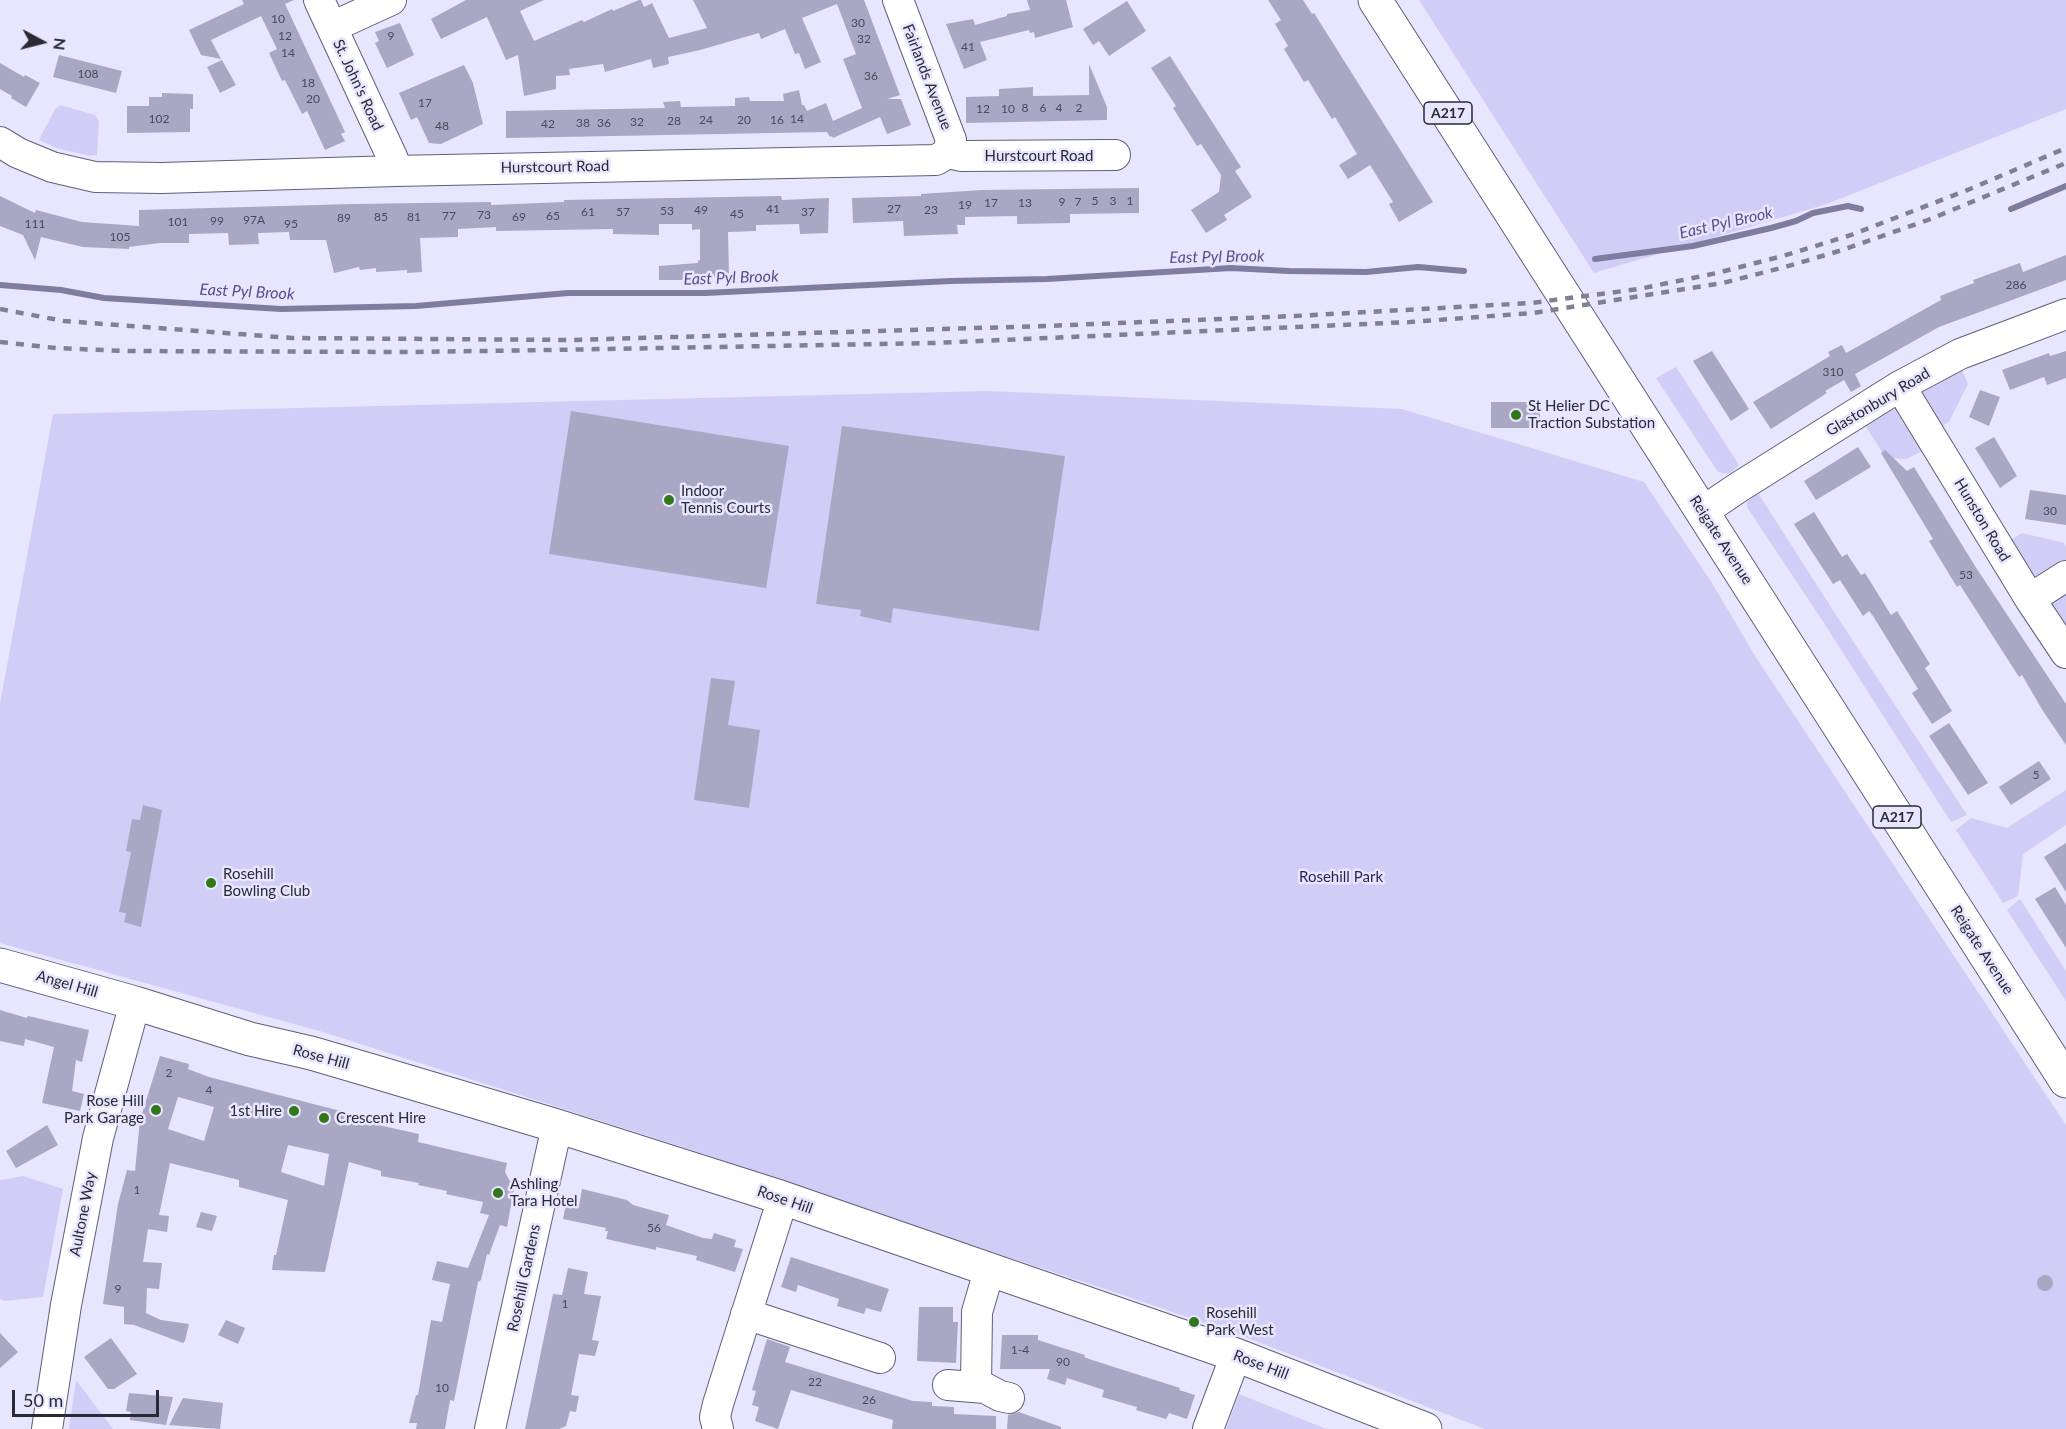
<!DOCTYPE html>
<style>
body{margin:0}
#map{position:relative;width:2066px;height:1429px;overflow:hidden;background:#e7e6ff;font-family:Lato,sans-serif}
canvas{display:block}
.north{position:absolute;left:12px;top:12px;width:60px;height:60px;-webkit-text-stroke:4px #e7e6ff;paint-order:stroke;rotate:97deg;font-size:16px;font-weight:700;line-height:24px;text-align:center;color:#2a2935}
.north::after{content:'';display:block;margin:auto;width:21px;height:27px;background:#2a2935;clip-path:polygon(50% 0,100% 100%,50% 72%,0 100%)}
.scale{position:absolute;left:12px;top:1390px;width:147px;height:27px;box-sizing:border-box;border:3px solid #2a2935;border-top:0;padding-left:8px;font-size:18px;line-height:21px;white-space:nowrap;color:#2a2935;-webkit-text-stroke:4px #e7e6ff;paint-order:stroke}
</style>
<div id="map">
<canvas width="2066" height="1429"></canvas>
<div class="north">N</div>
<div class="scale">50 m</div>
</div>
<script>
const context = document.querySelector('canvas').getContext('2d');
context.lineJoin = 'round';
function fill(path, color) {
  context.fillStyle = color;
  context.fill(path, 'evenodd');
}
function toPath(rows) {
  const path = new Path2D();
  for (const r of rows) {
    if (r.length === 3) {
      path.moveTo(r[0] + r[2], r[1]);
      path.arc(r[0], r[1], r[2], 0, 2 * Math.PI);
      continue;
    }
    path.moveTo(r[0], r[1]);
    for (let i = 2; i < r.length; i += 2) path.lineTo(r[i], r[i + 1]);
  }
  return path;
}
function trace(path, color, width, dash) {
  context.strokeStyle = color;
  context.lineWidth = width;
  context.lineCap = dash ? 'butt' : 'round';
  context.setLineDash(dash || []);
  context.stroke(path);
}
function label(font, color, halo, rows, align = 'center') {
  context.font = font + ' Lato,sans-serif';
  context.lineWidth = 5;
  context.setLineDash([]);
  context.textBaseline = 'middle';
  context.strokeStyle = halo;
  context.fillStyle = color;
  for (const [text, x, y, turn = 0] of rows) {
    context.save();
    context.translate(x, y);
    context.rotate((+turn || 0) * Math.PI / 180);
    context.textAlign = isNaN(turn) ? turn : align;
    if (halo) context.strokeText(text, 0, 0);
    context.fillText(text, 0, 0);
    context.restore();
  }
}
fill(toPath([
 [1419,0,2066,0,2066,109,1827,204,1594,273],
 [60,105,95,115,99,122,97,155,90,156,57,148,39,140,55,109],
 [1958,360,1968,384,1949,422,1925,436,1931,447,1906,459,1886,458,1859,416],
 [1676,367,1739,465,1732,472,1727,474,1718,472,1656,378],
 [987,391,1402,409,1644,482,1710,580,1757,659,2066,1125,2066,1429,1485,1429,1245,1337,1120,1294,847,1204,692,1150,323,1032,0,943,0,704,53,414],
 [1758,493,1836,615,1967,815,1951,822,1822,620,1747,507,1747,502],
 [2022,533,2064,543,2066,547,2066,643,2002,546],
 [2066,790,2066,825,2023,854,2018,896,2003,903,1956,830,1971,818,2007,828],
 [2020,899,2066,971,2066,1001,2007,910],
 [23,1176,63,1189,43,1297,5,1301,0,1299,0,1180],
 [76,1380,113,1429,69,1429],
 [1239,1394,1326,1429,1226,1429]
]), '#d0cdf6');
trace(toPath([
 [2011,209,2066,186],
 [1595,259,1693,246,1771,228,1796,221,1813,213,1848,206,1861,209],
 [0,285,61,290,104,298,281,309,416,306,568,293,705,293,950,281,1047,279,1231,268,1289,271,1366,272,1418,267,1464,271]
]), '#7f7ca0', 6);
fill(toPath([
 [242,0,294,0,285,4,345,132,341,134,345,141,325,150,307,111,302,114,285,80,282,81,269,53,277,49,261,16,211,40,221,59,201,55,189,30,244,4],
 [466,0,544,0,520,11,534,41,582,20,584,22,612,9,613,11,639,0,641,0,644,7,652,3,669,38,707,28,693,0,864,0,900,95,887,99,901,99,911,125,887,134,880,117,833,138,832,136,830,137,827,132,506,138,506,111,665,108,663,102,680,101,681,107,735,106,735,98,749,97,750,101,784,101,783,94,799,90,802,105,804,105,807,111,826,103,833,121,862,108,843,59,856,54,837,4,802,18,821,62,805,69,799,53,795,54,785,29,761,39,759,33,700,50,668,57,669,64,653,68,651,59,605,72,603,64,569,69,570,75,556,76,556,89,524,96,518,55,506,60,487,17,441,39,431,19],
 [1027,0,1066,0,1073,27,1035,38,1034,32,1030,33,1029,30,980,42,987,60,964,69,946,24,973,19,975,25,1007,16,1007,14,1030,10],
 [1268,0,1303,0,1312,14,1314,13,1433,202,1399,222,1389,204,1393,202,1370,165,1348,179,1339,165,1357,154,1335,117,1332,119,1308,80,1304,82,1284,49,1288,46,1275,24,1281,20],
 [1127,1,1146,31,1109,56,1099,41,1093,45,1083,29],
 [400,23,414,55,387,68,375,43,379,41,375,32],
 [59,55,122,71,116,93,53,77],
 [1170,56,1241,167,1235,171,1252,197,1224,215,1227,220,1206,233,1191,210,1219,192,1221,175,1201,144,1197,146,1173,108,1176,106,1151,68],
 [222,60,236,85,220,93,207,67],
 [0,63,24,77,25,75,40,83,26,107,11,98,12,96,0,89],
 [1089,64,1107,107,1107,120,966,123,966,97,999,96,999,89,1033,87,1033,96,1089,95],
 [464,65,473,83,483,124,441,144,429,143,417,117,411,120,399,93],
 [162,93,193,94,193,109,190,109,190,132,127,133,127,106,149,106,149,97,162,97],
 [1139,188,1139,213,1070,214,1070,223,1017,224,1017,216,965,217,965,225,957,225,958,234,904,236,903,221,853,223,852,198,921,196,921,194,982,190],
 [0,196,35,213,36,210,82,222,139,226,139,210,353,204,491,202,491,205,564,202,564,200,781,196,782,200,829,198,828,233,800,234,799,224,756,225,756,231,728,232,729,276,689,278,689,280,659,280,659,266,698,263,698,261,700,260,700,229,692,230,692,224,659,224,659,235,613,234,613,229,496,231,496,227,458,229,458,237,420,238,422,272,407,273,407,270,376,272,376,268,360,270,359,267,334,273,326,240,290,240,289,232,258,233,259,244,229,245,228,233,189,234,189,243,159,243,129,247,129,249,83,247,41,237,35,260,23,235,0,226],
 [2066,255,2066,280,1939,327,1855,374,1861,386,1851,392,1844,380,1825,391,1827,393,1771,429,1753,402,1830,356,1828,352,1842,345,1846,353,1941,300,1940,296,1974,283,1973,280,2020,263,2023,272],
 [1712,351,1749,409,1731,421,1693,361],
 [2066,351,2066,378,2047,385,2044,377,2010,390,2002,370,2049,353,2050,356],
 [1980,390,2000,397,1989,426,1969,417],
 [1491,402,1540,402,1540,428,1491,428],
 [571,411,789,446,766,588,549,554],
 [842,426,1065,456,1039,631,893,608,891,623,860,616,861,610,816,604],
 [1994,437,2017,476,2000,488,1975,448],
 [1858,447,1871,467,1816,500,1804,481],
 [1885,450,1907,471,1914,467,1975,566,2066,704,2066,745,2043,711,2022,675,2019,677,1960,585,1957,587,1929,541,1933,539,1881,453],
 [2030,490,2066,495,2066,525,2025,519],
 [1814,512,1842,557,1847,554,1861,575,1865,573,1891,615,1897,611,1930,664,1925,668,1952,711,1932,724,1912,693,1918,689,1873,616,1869,611,1863,616,1840,580,1833,584,1794,524],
 [711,678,735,681,728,725,760,730,749,808,694,800],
 [1949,723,1988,783,1968,795,1929,736],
 [2039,761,2051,779,2011,805,1999,787],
 [143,805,162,810,141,927,124,922,126,913,119,912,131,852,126,851,132,819,140,820],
 [2066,843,2066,892,2044,857],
 [2055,887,2066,905,2066,948,2035,899],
 [0,1010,27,1018,28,1016,89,1030,82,1062,76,1060,72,1091,84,1094,80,1111,42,1103,54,1047,25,1039,24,1046,0,1041],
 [160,1056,189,1064,188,1069,209,1077,352,1114,351,1119,419,1134,418,1142,507,1163,505,1172,511,1183,515,1184,507,1227,500,1225,489,1255,487,1254,481,1280,478,1282,454,1401,450,1400,445,1429,416,1429,417,1423,409,1423,416,1395,418,1395,431,1320,442,1322,450,1284,432,1280,437,1261,468,1268,489,1215,480,1213,483,1202,446,1194,447,1191,418,1185,419,1183,381,1176,381,1171,349,1162,325,1272,272,1270,274,1255,276,1255,288,1200,239,1187,239,1180,170,1163,159,1215,169,1216,167,1232,148,1229,143,1262,162,1263,159,1289,147,1288,146,1313,161,1320,189,1324,185,1341,183,1343,134,1325,124,1324,124,1307,103,1304,118,1204,127,1170,135,1171,140,1120],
 [178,1097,214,1107,204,1141,168,1129],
 [288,1145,329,1154,324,1186,281,1172],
 [47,1125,58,1145,16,1168,6,1151],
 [582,1189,627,1200,633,1205,669,1215,666,1225,703,1238,712,1239,714,1233,736,1240,734,1247,743,1249,735,1272,696,1260,697,1256,656,1247,656,1250,606,1239,608,1231,605,1231,606,1228,563,1219,566,1203,579,1206],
 [201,1212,217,1216,212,1231,196,1227],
 [791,1257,889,1289,881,1312,866,1308,864,1314,837,1306,839,1299,798,1285,796,1292,781,1287],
 [568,1268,588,1272,584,1294,601,1296,592,1340,599,1341,595,1356,579,1354,571,1395,579,1396,576,1412,570,1411,566,1426,559,1429,525,1429,553,1294,562,1295],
 [2045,1283,8],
 [919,1307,953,1307,953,1322,958,1322,956,1363,917,1361],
 [226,1320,245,1328,238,1344,218,1335],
 [0,1333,18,1352,0,1368],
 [1002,1335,1038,1335,1038,1340,1085,1355,1084,1357,1092,1360,1180,1388,1179,1390,1195,1395,1187,1419,1169,1413,1166,1419,1136,1410,1137,1407,1102,1397,1104,1390,1067,1378,1065,1385,1047,1379,1050,1369,1000,1369],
 [111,1338,137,1374,114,1389,108,1389,84,1357],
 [767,1339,790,1347,785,1362,913,1401,932,1402,932,1406,954,1407,954,1414,996,1416,996,1429,892,1429,893,1420,791,1390,778,1429,755,1421,759,1407,752,1405,756,1391,752,1390],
 [129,1393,173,1397,166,1425,130,1420,131,1412,126,1411],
 [183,1398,223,1403,220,1429,169,1425],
 [1019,1412,1061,1427,1061,1429,1007,1429,1008,1415]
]), '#a9a7c4');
const minor = toPath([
 [319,0,393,159,395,171],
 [898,0,951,140,948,153],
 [332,27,391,0],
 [0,142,18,153,52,167,95,177,162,178,395,171,936,160,948,153,962,156,1115,155],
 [1900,386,2030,599,2066,653],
 [1702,512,1739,487,1900,386,1960,354,2066,314],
 [2030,599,2066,576],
 [746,1314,880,1358],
 [948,1385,985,1388,1000,1396,1009,1398],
 [976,1386,977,1312,989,1271],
 [47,1429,66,1305,98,1138,135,1003],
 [490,1429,557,1126],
 [718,1429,715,1417,718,1404,783,1198],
 [1208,1429,1236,1355]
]);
const major = toPath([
 [0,965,135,1003,250,1039,311,1053,369,1070,557,1126,783,1198,1236,1355,1425,1429]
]);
const highway = toPath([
 [1375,0,2066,1081]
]);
trace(minor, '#605e78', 32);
trace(major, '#605e78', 35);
trace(highway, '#605e78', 35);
trace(minor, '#fff', 30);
trace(major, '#fff', 33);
trace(highway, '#fff', 33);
trace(toPath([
 [0,309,64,321,292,338,573,340,1045,326,1295,316,1531,303,1639,289,1717,273,1783,256,1851,235,1970,189,2066,148],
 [0,342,56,348,124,351,409,352,551,350,934,343,1410,322,1533,313,1723,283,1785,267,1839,251,1928,220,2066,163]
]), '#818092', 4.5, [8, 8]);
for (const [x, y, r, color] of [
 [1516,415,6,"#327719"],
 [669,500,6,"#327719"],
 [211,883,6,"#327719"],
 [156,1110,6,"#327719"],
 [294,1111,6,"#327719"],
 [324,1118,6,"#327719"],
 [498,1193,6,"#327719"],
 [1194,1322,6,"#327719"]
]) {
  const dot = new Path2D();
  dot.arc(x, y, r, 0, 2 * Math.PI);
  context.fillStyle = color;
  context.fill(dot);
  trace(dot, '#e7e6ff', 2);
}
label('12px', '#4a4859', null, [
 ["10",278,19],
 ["30",858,23],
 ["12",285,36],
 ["9",391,36],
 ["32",864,39],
 ["41",968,47],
 ["14",288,53],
 ["108",88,74],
 ["36",871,76],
 ["18",308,83],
 ["20",313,99],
 ["17",425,103],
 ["8",1025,108],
 ["6",1043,108],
 ["4",1059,108],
 ["2",1079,108],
 ["12",983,109],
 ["10",1008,109],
 ["102",159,119],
 ["14",797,119],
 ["24",706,120],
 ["20",744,120],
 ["16",777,120],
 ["28",674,121],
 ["32",637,122],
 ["38",583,123],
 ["36",604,123],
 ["42",548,124],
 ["48",442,126],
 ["5",1095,201],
 ["3",1113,201],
 ["1",1130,201],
 ["9",1062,202],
 ["7",1078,202],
 ["17",991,203],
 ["13",1025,203],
 ["19",965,205],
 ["41",773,209],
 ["27",894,209],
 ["49",701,210],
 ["23",931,210],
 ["53",667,211],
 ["61",588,212],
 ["57",623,212],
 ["37",808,212],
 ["45",737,214],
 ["73",484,215],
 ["77",449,216],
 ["65",553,216],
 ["85",381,217],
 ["81",414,217],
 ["69",519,217],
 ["89",344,218],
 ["97A",254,220],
 ["99",217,221],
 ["101",178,222],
 ["111",35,224],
 ["95",291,224],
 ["105",120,237],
 ["286",2016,285],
 ["310",1833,372],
 ["30",2050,511],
 ["53",1966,575],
 ["5",2036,775],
 ["2",169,1073],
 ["4",209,1090],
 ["1",137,1190],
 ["56",654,1228],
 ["9",118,1289],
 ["1",565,1304],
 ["1-4",1020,1350],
 ["90",1063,1362],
 ["22",815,1382],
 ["10",442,1388],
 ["26",869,1400]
]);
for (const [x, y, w] of [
 [1448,113,48],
 [1897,817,48]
]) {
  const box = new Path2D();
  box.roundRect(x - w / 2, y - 11, w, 22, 4.5);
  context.fillStyle = '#e7e6ff';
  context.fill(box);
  trace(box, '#2a2935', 1.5);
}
label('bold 14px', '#2a2935', null, [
 ["A217",1448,113],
 ["A217",1897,817]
]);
label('15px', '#2a2935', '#e7e6ff', [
 ["Fairlands Avenue",927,77,69],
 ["St. John's Road",358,85,65],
 ["Hurstcourt Road",1039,156],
 ["Hurstcourt Road",555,167,-1],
 ["Glastonbury Road",1878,402,-31],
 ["Hunston Road",1982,520,59],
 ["Reigate Avenue",1721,540,57],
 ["Reigate Avenue",1982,950,57],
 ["Angel Hill",67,984,16],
 ["Rose Hill",321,1057,15],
 ["Rose Hill",785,1200,19],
 ["Aultone Way",83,1214,-79],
 ["Rosehill Gardens",524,1278,-78],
 ["Rose Hill",1261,1365,21]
]);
label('15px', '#2a2935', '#e7e6ff', [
 ["St Helier DC",1528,406],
 ["Traction Substation",1528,423],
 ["Indoor",681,491],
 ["Tennis Courts",681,508],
 ["Rosehill",223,874],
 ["Bowling Club",223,891],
 ["Rose Hill",144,1101,"right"],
 ["Park Garage",144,1118,"right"],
 ["1st Hire",282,1111,"right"],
 ["Crescent Hire",336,1118],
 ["Ashling",510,1184],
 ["Tara Hotel",510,1201],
 ["Rosehill",1206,1313],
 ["Park West",1206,1330]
], 'left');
label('15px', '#2a1d55', '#e7e6ff', [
 ["Rosehill Park",1341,877]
]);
label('italic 16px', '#564d8a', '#e7e6ff', [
 ["East Pyl Brook",1726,223,-13],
 ["East Pyl Brook",1217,257,-1],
 ["East Pyl Brook",731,278,-2],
 ["East Pyl Brook",247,292,3]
]);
</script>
